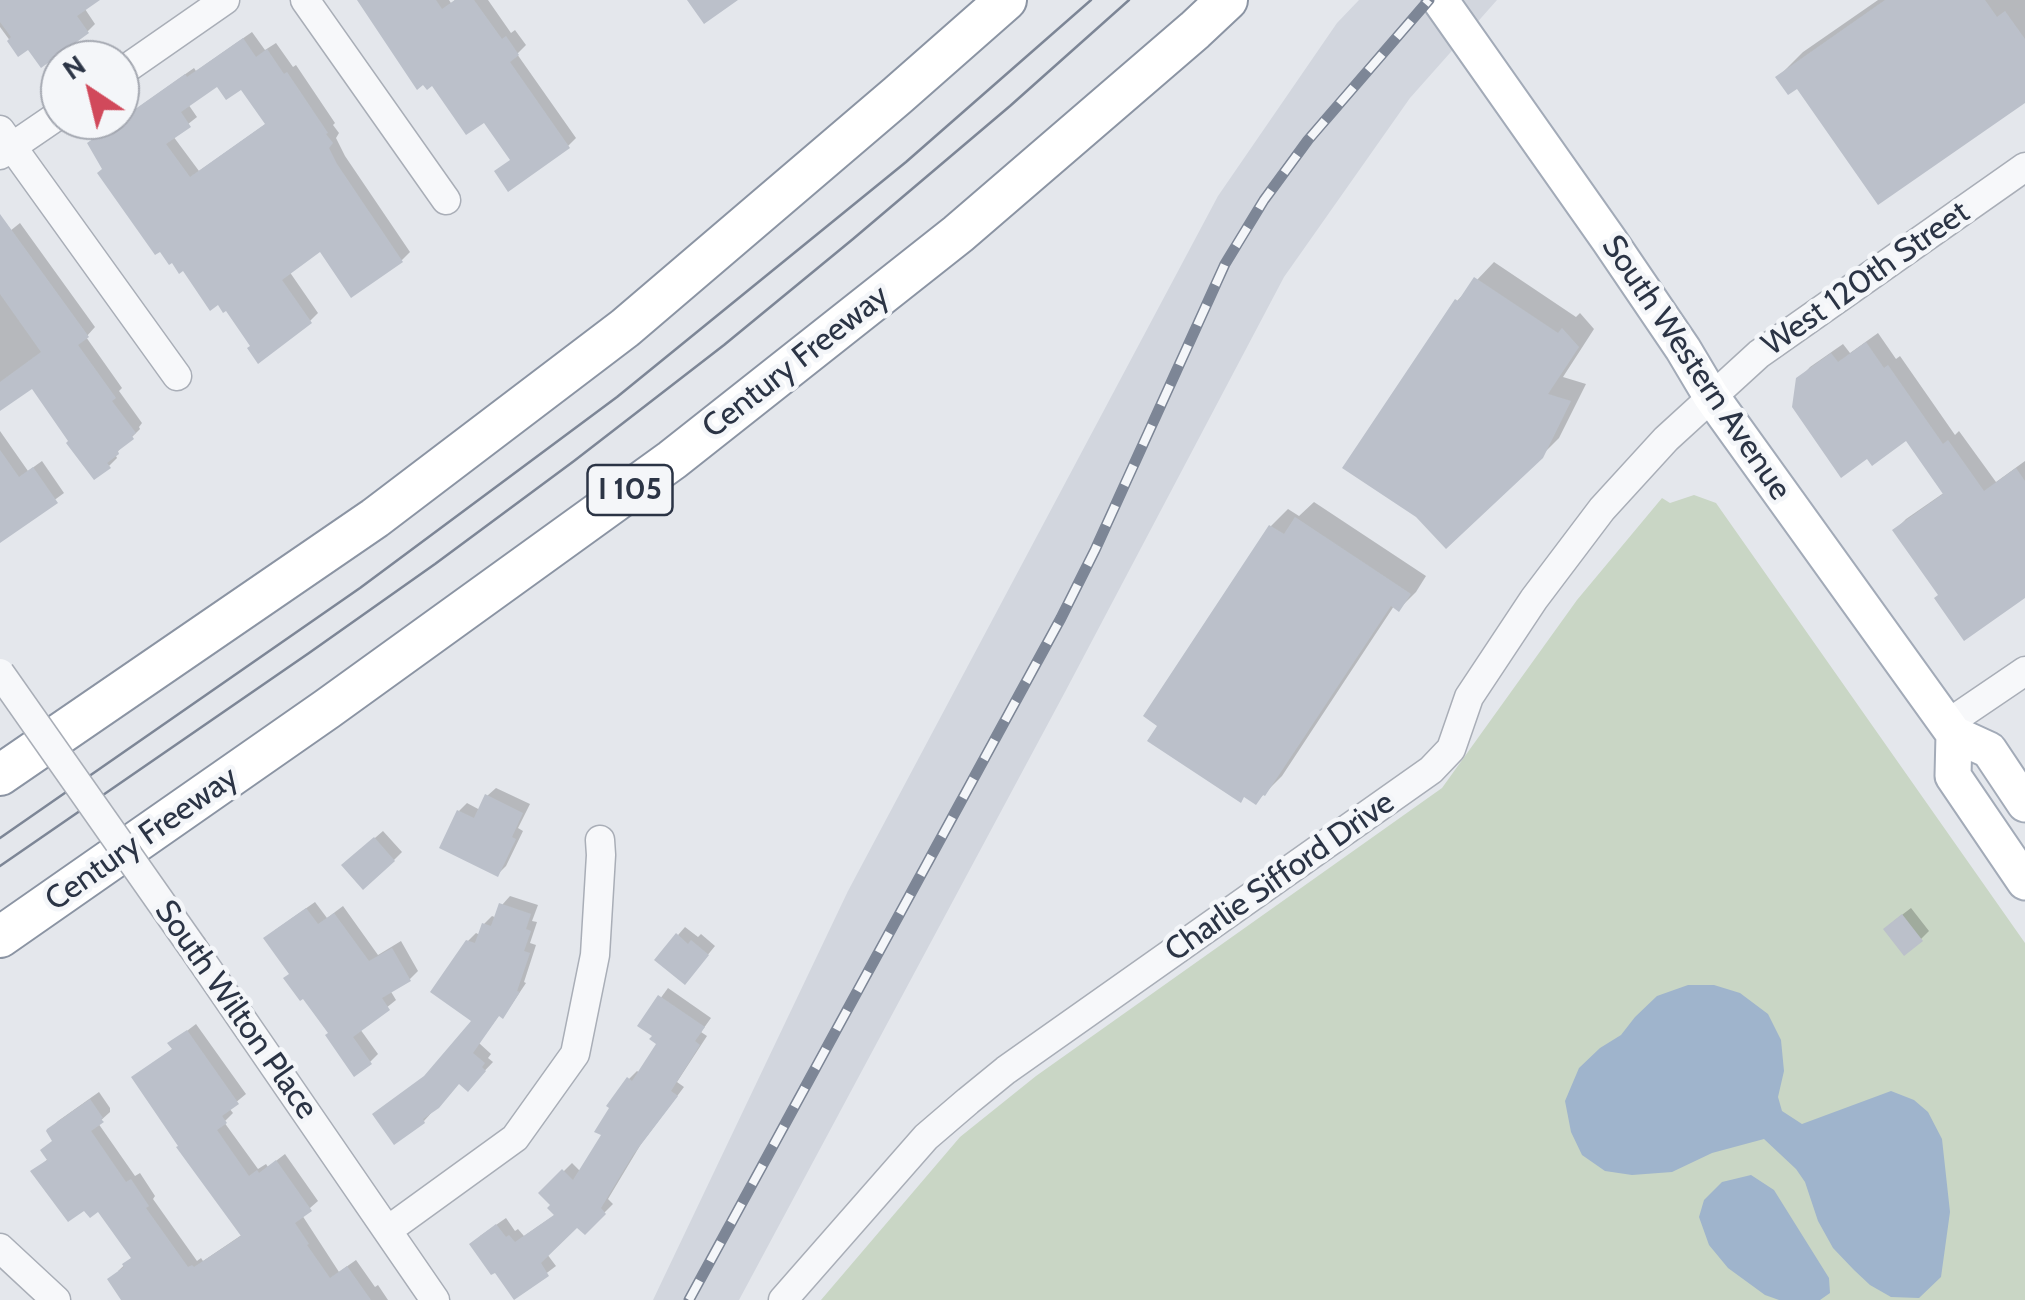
<!DOCTYPE html>
<style>
body{margin:0}
#map{position:relative;width:2025px;height:1300px;overflow:hidden;background:#e4e7ec;font-family:Cabin,sans-serif}
canvas{display:block}
.north{position:absolute;left:40px;top:40px;width:100px;height:100px;box-sizing:border-box;background:#f4f6f9;border:2px solid #a4a8b1;border-radius:50%;rotate:325deg;font-size:28px;font-weight:700;line-height:40px;text-align:center;color:#2b3445}
.north::after{content:'';display:block;margin:auto;width:35px;height:45px;background:#d1495b;clip-path:polygon(50% 0,100% 100%,50% 72%,0 100%)}
</style>
<div id="map">
<canvas width="2025" height="1300"></canvas>
<div class="north">N</div>
</div>
<script>
const context = document.querySelector('canvas').getContext('2d');
context.lineJoin = 'round';
function fill(path, color) {
  context.fillStyle = color;
  context.fill(path, 'evenodd');
}
function toPath(rows) {
  const path = new Path2D();
  for (const r of rows) {
    path.moveTo(r[0], r[1]);
    for (let i = 2; i < r.length; i += 2) path.lineTo(r[i], r[i + 1]);
  }
  return path;
}
function trace(path, color, width, dash) {
  context.strokeStyle = color;
  context.lineWidth = width;
  context.lineCap = dash ? 'butt' : 'round';
  context.setLineDash(dash || []);
  context.stroke(path);
}
function label(font, color, halo, rows, align = 'center') {
  context.font = font + ' Cabin,sans-serif';
  context.lineWidth = 9;
  context.setLineDash([]);
  context.textBaseline = 'middle';
  context.strokeStyle = halo;
  context.fillStyle = color;
  for (const [text, x, y, turn = 0] of rows) {
    context.save();
    context.translate(x, y);
    context.rotate((+turn || 0) * Math.PI / 180);
    context.textAlign = isNaN(turn) ? turn : align;
    if (halo) context.strokeText(text, 0, 0);
    context.fillText(text, 0, 0);
    context.restore();
  }
}
fill(toPath([
 [1359,0,1497,0,1410,98,1284,277,1065,692,739,1300,653,1300,848,891,1218,196,1337,23]
]), '#d2d6de');
fill(toPath([
 [1694,495,1716,503,2025,943,2025,1300,821,1300,960,1137,1036,1076,1442,788,1577,600,1662,498,1670,503]
]), '#c9d6c5');
fill(toPath([
 [1688,985,1714,985,1740,993,1768,1014,1781,1040,1784,1071,1778,1097,1782,1111,1802,1124,1891,1091,1914,1100,1928,1112,1942,1139,1950,1212,1941,1277,1919,1298,1891,1297,1870,1285,1854,1270,1833,1248,1818,1221,1805,1182,1796,1169,1764,1139,1712,1153,1672,1172,1632,1175,1605,1171,1582,1155,1571,1132,1565,1101,1579,1068,1600,1048,1621,1035,1635,1017,1657,996],
 [1751,1175,1774,1190,1829,1278,1830,1293,1820,1300,1779,1300,1765,1295,1728,1268,1709,1245,1699,1217,1704,1200,1722,1182]
]), '#9fb4cc');
fill(toPath([
 [0,0,98,0,85,9,95,24,87,32,29,46,19,53,0,27],
 [360,0,449,0,451,3,455,0,488,0,511,33,515,30,526,45,517,54,576,138,568,146,512,159,484,119],
 [1878,0,2025,0,2025,100,1798,86,1778,77,1803,52],
 [252,32,265,50,276,43,293,67,296,65,335,123,333,125,339,133,336,138,345,156,410,252,402,260,320,249,289,271,318,313,310,321,253,345,226,308,184,268,104,168,99,135,194,68,196,71],
 [217,84,242,86,267,123,199,171,173,136,197,117,188,104],
 [0,216,10,231,20,223,95,327,86,337,122,388,119,391,142,423,139,427,140,429,115,454,117,458,109,466,33,385,0,408],
 [1494,262,1576,317,1580,313,1594,329,1563,377,1586,384,1559,438,1541,456,1457,301],
 [1878,333,1896,359,1900,356,1955,435,1959,431,1996,482,2025,461,2025,593,1941,595,1895,530,1906,519,1945,492,1907,438,1799,379,1810,367,1843,344,1850,353],
 [0,431,28,471,42,461,64,493,0,540],
 [1314,502,1426,576,1416,592,1399,609,1394,606,1282,776,1256,802,1146,715,1271,526,1288,509,1299,516],
 [496,788,530,804,518,828,523,831,506,866,498,874,459,811,467,803,480,810,487,796],
 [383,831,402,852,394,860,353,857],
 [510,896,538,905,532,921,537,922,530,943,536,945,524,982,526,983,510,1007,502,1015,500,1014,479,1043,491,1054,488,1058,493,1062,476,1080,460,1081,424,1121,375,1114,432,1071,475,1020,468,941,476,933,480,935,484,924,492,916,497,918,502,905],
 [315,902,327,918,343,906,378,955,401,941,418,971,410,979,390,990,396,1000,360,1029,378,1054,370,1062,331,1033,292,974,275,930],
 [1911,908,1929,931,1921,939,1894,921],
 [685,927,698,937,701,934,715,946,693,973,678,935],
 [668,988,711,1018,701,1032,707,1036,677,1082,684,1087,641,1144,608,1199,613,1204,585,1232,577,1224,547,1254,556,1266,515,1297,480,1236,506,1218,515,1231,518,1229,524,1236,556,1214,554,1205,542,1193,572,1163,581,1172,604,1134,629,1079,637,1071,640,1073,660,1043,655,1035,641,1025],
 [196,1024,246,1094,229,1108,233,1113,224,1122,258,1169,266,1164,268,1167,285,1154,318,1201,302,1215,339,1272,356,1260,375,1287,378,1285,388,1300,128,1300,118,1271,133,1257,99,1209,33,1172,49,1158,54,1140,49,1130,58,1121,99,1092,110,1108,110,1112,98,1123,135,1176,140,1173,155,1196,153,1199,197,1261,201,1258,203,1261,243,1234,134,1077,174,1048,171,1043]
]), '#0003');
fill(toPath([
 [0,0,100,0,77,16,89,33,41,68,28,50,18,57,7,41,11,37,0,22],
 [357,0,436,0,442,9,455,0,474,0,502,39,506,36,519,55,510,62,570,148,508,192,494,171,510,160,484,123,466,135,432,86,427,90,423,85,417,90],
 [687,0,738,0,704,24],
 [1885,0,1985,0,1997,17,2005,11,2025,39,2025,103,1878,205,1797,89,1788,95,1775,77],
 [243,38,256,57,267,49,284,74,287,72,328,133,326,134,333,143,329,148,337,164,403,262,351,298,320,252,282,280,312,323,258,364,247,348,250,346,226,311,223,313,218,305,210,311,183,271,179,274,172,263,169,265,160,252,155,255,97,173,102,169,87,143,185,74,187,77],
 [217,87,226,100,241,90,265,124,190,177,166,144,191,127,181,112],
 [0,214,89,337,78,345,116,398,112,401,136,433,132,436,134,439,118,451,119,454,107,463,111,468,94,480,66,443,68,441,32,389,0,411,0,382,41,352,0,294],
 [1474,277,1558,333,1562,328,1579,347,1548,394,1571,401,1543,458,1446,549,1416,517,1342,468,1455,299,1458,301],
 [1866,342,1884,368,1888,365,1943,444,1948,440,1984,491,2016,468,2025,481,2025,598,1964,641,1934,598,1938,595,1892,530,1943,494,1906,441,1872,466,1867,459,1841,478,1792,407,1796,378,1831,353,1838,362],
 [0,450,19,477,33,467,58,503,0,543],
 [1295,517,1411,594,1399,612,1391,606,1265,796,1263,795,1256,805,1244,797,1241,803,1147,741,1157,726,1143,716,1269,525,1284,534],
 [485,794,523,813,512,837,516,839,498,877,439,848,457,810,474,818],
 [374,837,395,861,363,890,341,865],
 [499,903,531,914,526,929,531,931,524,951,530,953,517,991,520,992,503,1019,499,1016,473,1053,485,1063,482,1067,486,1071,468,1092,459,1084,439,1108,423,1119,425,1123,394,1145,372,1114,424,1076,471,1021,430,992,466,940,475,943,482,923,491,926],
 [306,908,318,924,334,913,369,961,392,948,411,981,382,998,390,1010,353,1037,372,1064,354,1077,325,1035,328,1033,303,999,300,1001,283,978,289,974,263,938],
 [1902,914,1923,941,1904,956,1883,929],
 [676,933,688,944,691,940,709,955,685,985,654,960],
 [658,995,705,1027,695,1041,700,1045,671,1091,678,1096,633,1155,601,1208,606,1214,585,1235,577,1228,541,1263,549,1276,514,1300,495,1273,491,1275,469,1244,496,1224,506,1237,509,1235,515,1242,554,1215,547,1208,550,1205,538,1193,562,1169,573,1180,601,1135,594,1132,609,1108,606,1106,627,1077,632,1081,656,1044,649,1039,652,1036,637,1026],
 [187,1030,239,1104,222,1116,227,1123,217,1130,249,1176,257,1170,259,1173,276,1160,312,1211,295,1223,309,1244,307,1245,330,1278,347,1266,371,1300,121,1300,107,1279,124,1267,122,1264,131,1258,98,1212,90,1218,84,1211,68,1222,30,1171,47,1160,40,1150,52,1141,46,1131,47,1129,90,1099,103,1118,101,1119,104,1122,91,1131,126,1182,131,1179,149,1206,146,1208,188,1267,192,1265,194,1267,241,1236,176,1147,178,1146,131,1077,172,1049,167,1043]
]), '#bbc0ca');
const minor = toPath([
 [305,0,446,200],
 [120,73,225,0],
 [0,130,177,376],
 [0,155,60,114],
 [1947,724,2025,671],
 [193,948,435,1300],
 [388,1230,515,1138,575,1054,595,955,601,855,600,840],
 [0,1248,56,1300],
 [783,1300,926,1137,968,1101,1006,1070,1431,770,1451,749,1469,697,1534,599,1602,509,1666,439,1759,354,2025,167]
]);
const major = toPath([
 [1440,0,1609,240,1683,349,1711,396,1954,734,1989,750,2025,804],
 [1954,734,1953,776,2025,882]
]);
const highway = toPath([
 [0,775,375,518,625,328,898,95,1006,0],
 [0,937,327,709,672,460,958,234,1195,30,1227,0]
]);
trace(minor, '#a9aeb7', 31);
trace(major, '#a3abb8', 39);
trace(highway, '#8b94a3', 44);
trace(minor, '#f7f8fa', 28);
trace(major, '#fff', 35);
trace(highway, '#fff', 40);
trace(toPath([
 [0,838,360,588,617,397,906,162,1091,0],
 [0,866,309,653,435,564,574,461,724,345,853,239,1010,106,1129,0]
]), '#7d8696', 2.5);
const rail = toPath([
 [689,1300,1061,618,1095,550,1225,264,1264,200,1308,140,1429,0]
]);
trace(rail, '#7d8696', 11);
trace(rail, '#f4f6f9', 8, [22]);
const minorBridge = toPath([
 [0,673,193,948]
]);
trace(minorBridge, '#a9aeb7', 31, []);
trace(minorBridge, '#f7f8fa', 28);
for (const [x, y, w] of [
 [630,490,85]
]) {
  const box = new Path2D();
  box.roundRect(x - w / 2, y - 25, w, 50, 8);
  context.fillStyle = '#f4f6f9';
  context.fill(box);
  trace(box, '#2b3445', 2.5);
}
label('bold 30px', '#2b3445', null, [
 ["I 105",630,490]
]);
label('32px', '#2b3445', '#f4f6f9', [
 ["West 120th Street",1866,279,-35],
 ["Century Freeway",796,362,-38],
 ["South Western Avenue",1696,368,56],
 ["Century Freeway",142,839,-35],
 ["Charlie Sifford Drive",1280,877,-35],
 ["South Wilton Place",236,1010,55]
]);
</script>
